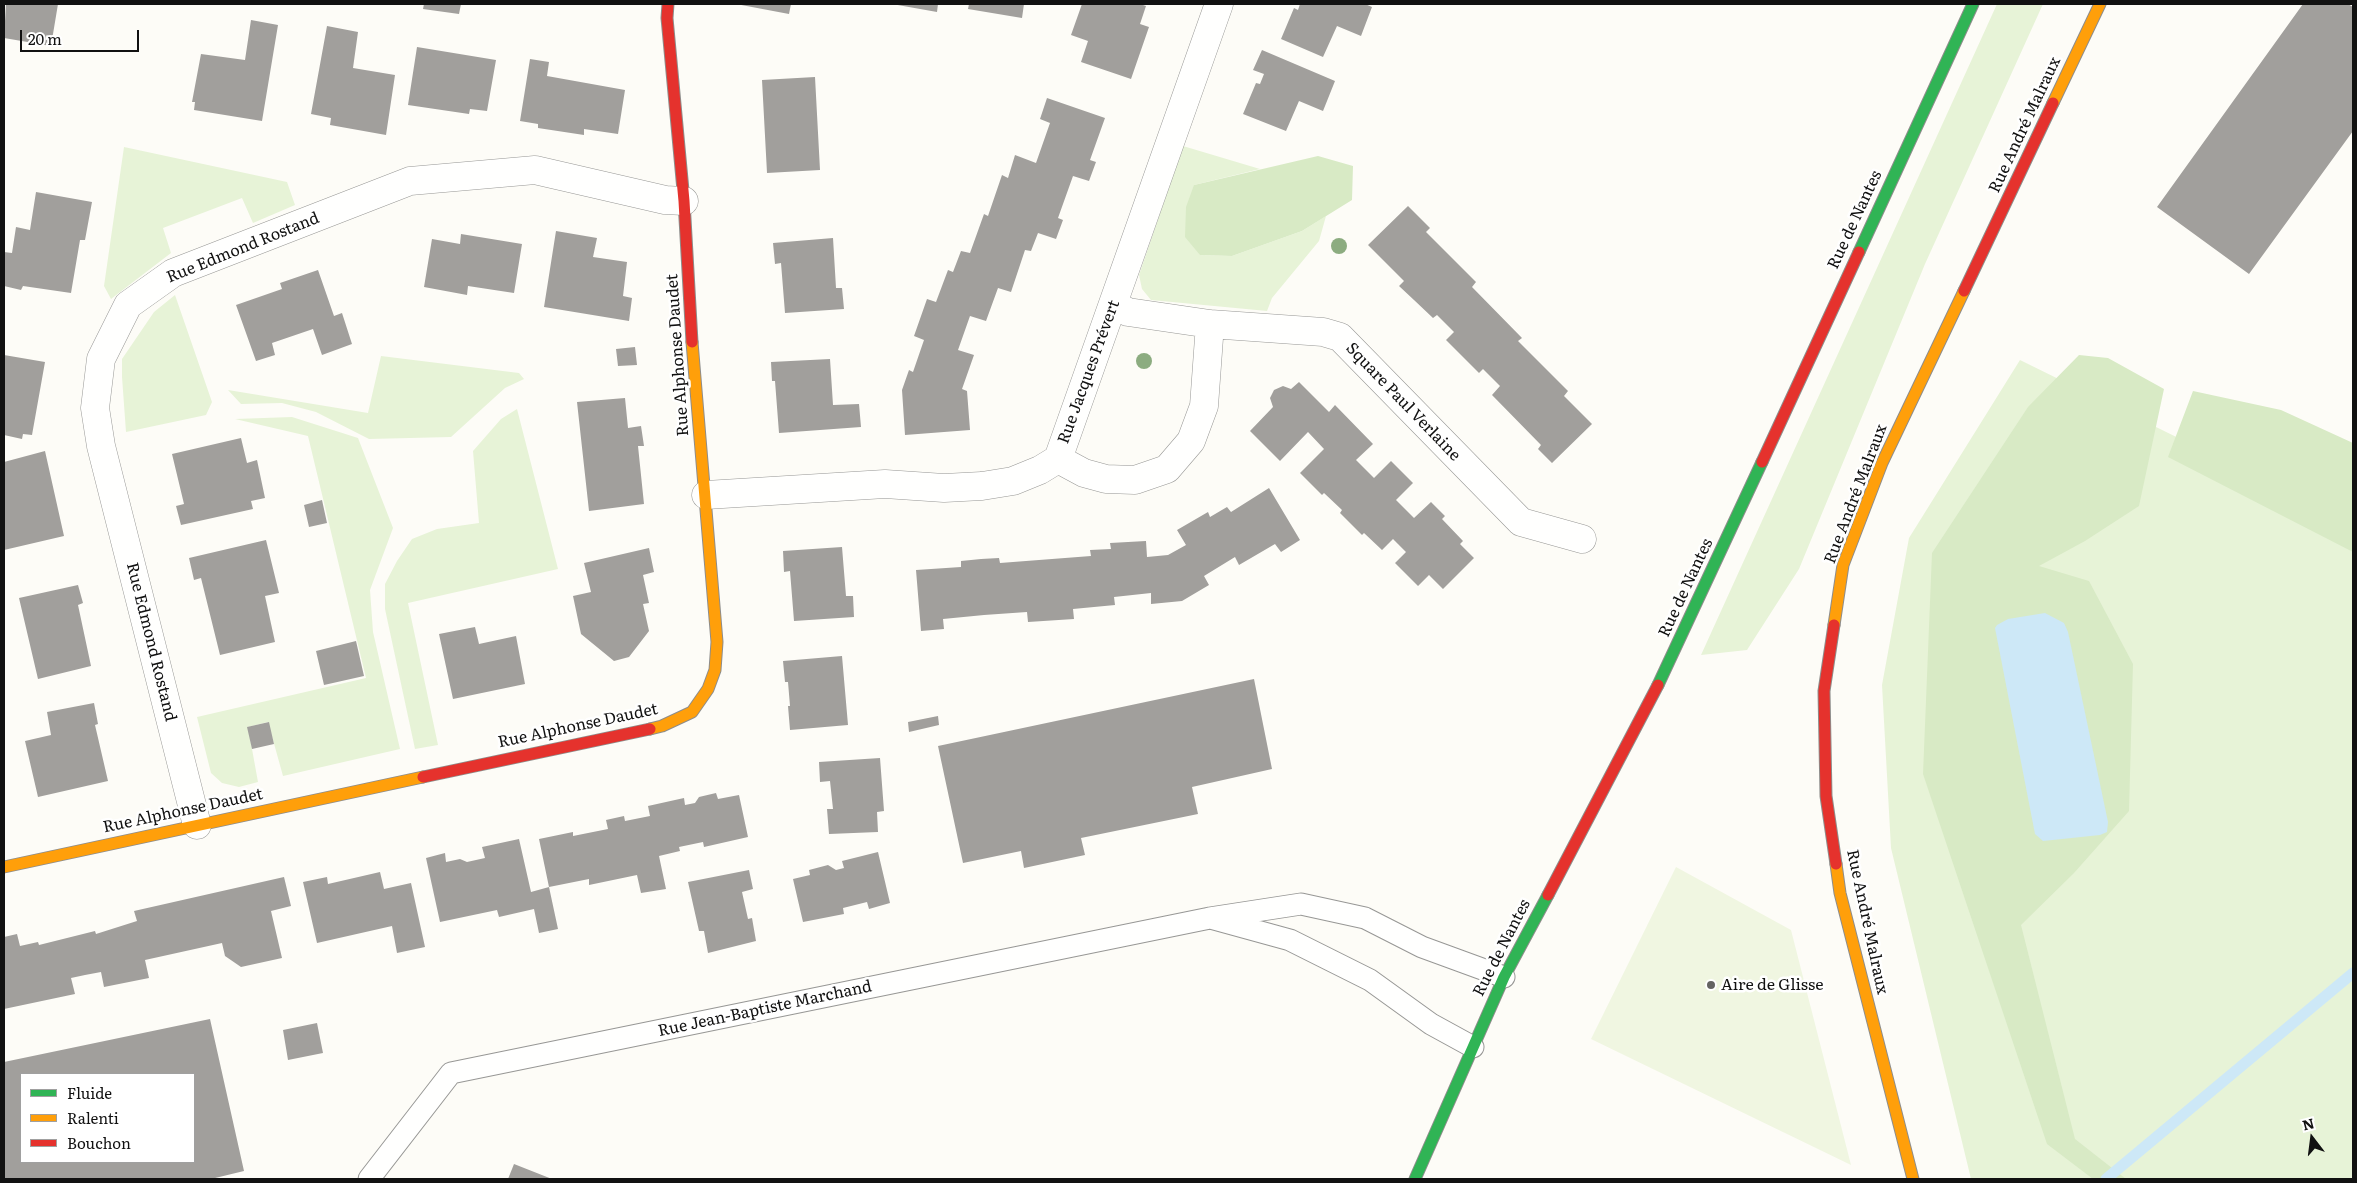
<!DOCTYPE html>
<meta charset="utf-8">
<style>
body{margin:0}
#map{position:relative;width:2357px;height:1183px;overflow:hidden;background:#fdfcf7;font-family:Literata,serif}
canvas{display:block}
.frame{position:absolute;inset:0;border:5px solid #111;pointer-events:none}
.legend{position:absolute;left:20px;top:1073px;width:175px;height:90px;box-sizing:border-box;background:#fff;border:1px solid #a0a0a0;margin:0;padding:6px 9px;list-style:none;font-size:15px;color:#111}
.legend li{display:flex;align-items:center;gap:10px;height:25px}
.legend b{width:25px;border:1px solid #a0a0a0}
.north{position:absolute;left:2287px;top:1113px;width:50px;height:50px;-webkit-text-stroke:4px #fff;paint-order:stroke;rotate:345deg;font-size:14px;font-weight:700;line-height:20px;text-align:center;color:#111}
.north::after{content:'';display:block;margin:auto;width:18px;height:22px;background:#111;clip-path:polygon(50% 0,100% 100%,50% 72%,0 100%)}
.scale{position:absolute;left:20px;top:30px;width:119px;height:22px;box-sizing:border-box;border:2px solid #111;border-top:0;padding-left:6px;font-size:15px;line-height:18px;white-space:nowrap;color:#111;-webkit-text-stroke:4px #fff;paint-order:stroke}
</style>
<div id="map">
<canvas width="2357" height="1183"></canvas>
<div class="frame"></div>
<ul class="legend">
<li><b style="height:6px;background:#30b455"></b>Fluide</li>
<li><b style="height:6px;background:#ff9f0a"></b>Ralenti</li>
<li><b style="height:6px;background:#e5322d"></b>Bouchon</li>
</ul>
<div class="north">N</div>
<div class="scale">20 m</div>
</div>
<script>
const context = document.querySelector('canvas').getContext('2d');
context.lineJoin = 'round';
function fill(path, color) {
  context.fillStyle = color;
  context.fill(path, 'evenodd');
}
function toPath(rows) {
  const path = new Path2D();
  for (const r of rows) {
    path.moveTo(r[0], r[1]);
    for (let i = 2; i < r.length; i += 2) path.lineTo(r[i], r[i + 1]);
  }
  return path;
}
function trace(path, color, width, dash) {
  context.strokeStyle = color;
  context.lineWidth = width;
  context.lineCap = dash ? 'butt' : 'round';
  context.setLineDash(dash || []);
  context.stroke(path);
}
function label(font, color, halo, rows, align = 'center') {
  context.font = font + ' Literata,serif';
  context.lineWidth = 5;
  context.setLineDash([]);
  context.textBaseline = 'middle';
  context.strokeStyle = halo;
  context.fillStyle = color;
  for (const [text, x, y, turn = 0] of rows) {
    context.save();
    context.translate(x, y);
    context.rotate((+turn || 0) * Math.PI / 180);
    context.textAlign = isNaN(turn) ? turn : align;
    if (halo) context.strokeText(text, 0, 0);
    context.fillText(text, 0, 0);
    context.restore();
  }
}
fill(toPath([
 [1997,4,2043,4,1925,264,1799,569,1747,650,1701,655],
 [1183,146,1260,169,1194,185,1200,255,1232,256,1302,231,1326,216,1319,241,1272,298,1267,311,1151,300,1142,289,1139,275],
 [124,147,287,182,295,205,253,223,242,198,163,228,171,253,111,299,104,286],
 [175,295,212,402,206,415,126,432,122,377,122,359,154,312],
 [381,356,519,373,524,379,505,388,451,437,369,439,316,412,282,403,241,404,228,390,368,413],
 [2020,360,2353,524,2353,1179,1971,1179,1891,848,1882,685,1909,538],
 [517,409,558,569,408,603,438,745,415,749,385,609,385,584,397,561,412,539,437,529,479,523,473,451,501,419],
 [292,417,358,438,393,528,370,590,373,632,400,749,283,776,268,722,248,727,258,782,239,787,222,783,211,773,197,717,366,678,308,436,235,419]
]), '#e7f3d7');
fill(toPath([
 [1318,156,1353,166,1352,200,1302,231,1232,256,1200,255,1185,237,1186,207,1194,185],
 [2079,355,2108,358,2164,389,2139,506,2085,541,2039,566,2089,581,2133,664,2129,811,2074,873,2021,925,2075,1139,2126,1179,2093,1179,2047,1144,1923,774,1932,553,2028,407],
 [2193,391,2281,410,2353,443,2353,552,2168,457]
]), '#d8eac5');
fill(toPath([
 [1676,867,1791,930,1851,1165,1591,1039]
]), '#f0f6e1');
fill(toPath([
 [2045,613,2064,623,2068,632,2108,822,2107,832,2100,835,2043,841,2035,834,1995,628,1997,625,2008,619]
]), '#cde8f7');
trace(toPath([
 [2106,1179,2353,973]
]), '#cde8f7', 11);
fill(toPath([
 [6,4,58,4,51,46,4,38],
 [424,4,461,4,459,14,423,9],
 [736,4,791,4,789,14],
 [892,4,938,4,937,12],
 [969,4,1024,4,1022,18,968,9],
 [1082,4,1140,4,1146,6,1140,24,1149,27,1131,79,1081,62,1088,41,1071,35],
 [1300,4,1365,4,1372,7,1361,36,1337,26,1323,57,1281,39,1294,8,1298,10],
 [2303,4,2348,4,2353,7,2353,131,2249,274,2157,207],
 [251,20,278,25,262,121,194,110,195,102,192,102,201,54,245,60],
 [327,26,358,32,353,68,395,75,386,135,330,125,331,118,311,114],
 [417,47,496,60,487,111,470,109,469,114,408,105],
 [1262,50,1335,81,1323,111,1299,101,1286,131,1243,114,1256,83,1260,84,1264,74,1253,70],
 [530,59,549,62,547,76,625,90,618,134,584,129,584,135,538,128,538,124,520,121],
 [815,77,820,170,767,173,762,80],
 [1047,98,1105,118,1090,160,1096,162,1089,181,1073,176,1058,218,1063,220,1056,239,1038,233,1031,251,1025,250,1011,292,998,288,986,321,970,316,958,350,974,355,962,389,967,391,970,430,905,435,902,390,909,370,913,372,924,340,914,336,927,299,936,302,948,270,953,272,961,251,970,253,984,214,988,216,1002,175,1008,178,1015,155,1036,163,1050,123,1040,119],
 [36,192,92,202,85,240,80,240,71,293,23,286,21,290,4,286,4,252,12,253,16,227,30,230],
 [1408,206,1430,228,1426,232,1476,282,1472,287,1522,338,1518,341,1568,391,1564,396,1592,424,1552,463,1538,449,1541,445,1492,395,1500,386,1483,369,1479,373,1446,340,1454,332,1437,315,1433,318,1414,300,1420,294,1414,300,1399,286,1404,281,1368,245],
 [556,231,597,238,593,257,627,262,623,296,632,298,629,321,544,307],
 [461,234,522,244,514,293,468,286,467,295,424,287,432,239,460,244],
 [833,238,836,288,842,288,844,309,785,313,781,263,775,264,773,243],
 [318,270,334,316,342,313,352,344,322,355,313,329,272,343,275,355,256,361,236,305,282,289,280,283],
 [635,347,637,365,618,366,616,349],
 [4,355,45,362,32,435,23,434,22,439,4,435],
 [830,359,833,405,859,404,861,427,779,433,775,381,772,381,771,362],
 [1299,382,1329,412,1335,405,1373,444,1356,460,1374,478,1391,461,1413,483,1396,500,1414,518,1431,502,1445,516,1442,519,1463,541,1460,544,1474,558,1443,589,1429,575,1418,586,1395,563,1406,552,1393,539,1382,550,1364,533,1362,535,1340,513,1342,510,1324,493,1322,495,1300,473,1324,449,1308,432,1280,461,1250,431,1273,407,1270,398,1274,390,1283,386,1291,389],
 [625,398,628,428,641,426,644,446,638,446,644,504,589,511,577,402],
 [241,438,247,463,257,460,265,498,251,501,253,509,181,525,176,506,184,504,172,454],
 [45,451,64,536,4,550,4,462],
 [1269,488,1300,540,1281,552,1275,544,1239,565,1235,557,1204,576,1209,585,1182,601,1151,604,1151,593,1114,597,1115,605,1073,609,1074,619,1028,622,1027,612,984,615,943,619,944,629,921,631,916,570,961,567,961,561,981,559,999,558,1000,563,1091,556,1090,550,1111,549,1110,543,1146,541,1147,557,1168,555,1186,545,1177,530,1208,512,1210,517,1227,507,1231,512],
 [322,500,327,523,309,527,304,505],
 [266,540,279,593,265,596,275,642,220,655,201,578,194,580,189,558],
 [842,547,846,596,853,596,854,617,794,621,790,571,784,572,783,551],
 [649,548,654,572,643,575,649,603,643,604,649,631,629,657,614,661,581,634,573,596,591,592,584,563],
 [78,585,83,603,78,605,91,666,38,679,19,598],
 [475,627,479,644,516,636,525,684,453,699,439,634],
 [356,641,364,676,324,685,316,651],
 [842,656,848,725,790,730,788,706,790,706,788,682,785,682,783,661],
 [1254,679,1272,769,1192,787,1198,814,1081,838,1085,855,1024,868,1021,851,963,863,938,746],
 [94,703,98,724,95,725,108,781,38,797,25,741,51,735,47,712],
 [938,716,939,725,909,732,908,722],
 [269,722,274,744,252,749,247,727],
 [880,758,884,811,877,812,878,832,829,834,827,809,833,809,830,781,820,782,819,762],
 [716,793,718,799,739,795,748,837,704,847,703,842,679,847,680,851,659,856,666,889,641,893,637,875,589,885,589,879,549,887,539,839,573,832,573,836,608,829,606,820,624,816,625,821,650,816,648,806,684,798,685,805,695,803,699,797],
 [519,839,531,892,549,887,558,929,539,933,534,909,499,917,497,910,440,922,426,858,445,853,446,862,460,859,467,862,485,858,482,847],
 [878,852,890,903,869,909,867,902,843,908,844,914,803,922,793,879,810,875,809,870,828,865,836,870,844,868,842,861],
 [749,870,753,889,742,892,748,919,752,918,756,941,708,953,704,931,699,931,688,882],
 [380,872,384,889,411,883,425,947,397,953,392,926,317,943,303,882,327,877,328,884],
 [284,877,291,906,271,911,282,958,241,967,225,956,222,943,145,960,149,978,104,987,101,972,85,975,71,978,75,994,4,1009,4,937,17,934,20,946,38,942,39,945,95,931,96,934,137,921,134,911],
 [210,1019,244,1171,211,1179,4,1179,4,1062],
 [21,1074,194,1074,194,1162,21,1162],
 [317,1023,323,1053,288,1060,283,1030],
 [514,1164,552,1179,508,1179]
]), '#a19f9c');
const lane = toPath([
 [1473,1047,1431,1024,1370,980,1290,940,1210,918,1301,904,1365,918,1422,947,1504,977],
 [369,1179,451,1073,1210,918]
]);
const street = toPath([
 [1113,305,1128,312,1210,324,1323,332,1340,337,1521,522,1582,539],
 [1058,459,1084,473,1106,479,1135,480,1167,469,1191,441,1204,406,1210,324],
 [706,495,885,484,944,488,982,486,1013,481,1040,470,1058,459,1219,4],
 [197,825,101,446,95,408,101,359,128,305,173,273,410,181,535,170,665,200,684,201]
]);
const fast = toPath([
 [1859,252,1973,4],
 [1658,685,1762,462],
 [1415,1179,1504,977,1548,895]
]);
const slow = toPath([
 [2053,103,2100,4],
 [1834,625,1843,565,1882,463,1964,291],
 [650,729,662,726,692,712,708,689,715,670,717,642,692,342],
 [1836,864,1840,893,1913,1179],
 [4,867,423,777]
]);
const jam = toPath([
 [668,4,667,18,684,201,692,342],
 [1964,291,2053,103],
 [1762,462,1859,252],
 [1834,625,1824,691,1826,796,1836,864],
 [423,777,650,729],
 [1548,895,1658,685]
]);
trace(lane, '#979795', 23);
trace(street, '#979795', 29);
trace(fast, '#8e8d8b', 13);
trace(slow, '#8e8d8b', 13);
trace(jam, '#8e8d8b', 13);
trace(lane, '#fffffe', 21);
trace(street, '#fffffe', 28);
trace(fast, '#30b455', 11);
trace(slow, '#ff9f0a', 11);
trace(jam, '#e5322d', 11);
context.fillStyle = '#8cac80';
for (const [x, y] of [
 [1339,246],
 [1144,361]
]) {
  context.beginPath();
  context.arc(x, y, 8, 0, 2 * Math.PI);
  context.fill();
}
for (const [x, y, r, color] of [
 [1711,985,5,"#646362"]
]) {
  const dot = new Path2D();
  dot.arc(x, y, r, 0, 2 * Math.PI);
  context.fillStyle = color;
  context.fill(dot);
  trace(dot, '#fff', 2);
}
label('16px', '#111', '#fff', [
 ["Rue André Malraux",2025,125,-65],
 ["Rue de Nantes",1855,220,-65],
 ["Rue Edmond Rostand",243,248,-22],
 ["Rue Alphonse Daudet",678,355,-94],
 ["Rue Jacques Prévert",1089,372,-70],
 ["Square Paul Verlaine",1403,402,46],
 ["Rue André Malraux",1856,494,-69],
 ["Rue de Nantes",1686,588,-65],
 ["Rue Edmond Rostand",151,642,76],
 ["Rue Alphonse Daudet",578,726,-12],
 ["Rue Alphonse Daudet",183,811,-12],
 ["Rue André Malraux",1867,922,78],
 ["Rue de Nantes",1502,948,-63],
 ["Rue Jean-Baptiste Marchand",765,1009,-12]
]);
label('16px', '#111', '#fff', [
 ["Aire de Glisse",1721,985]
], 'left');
</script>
